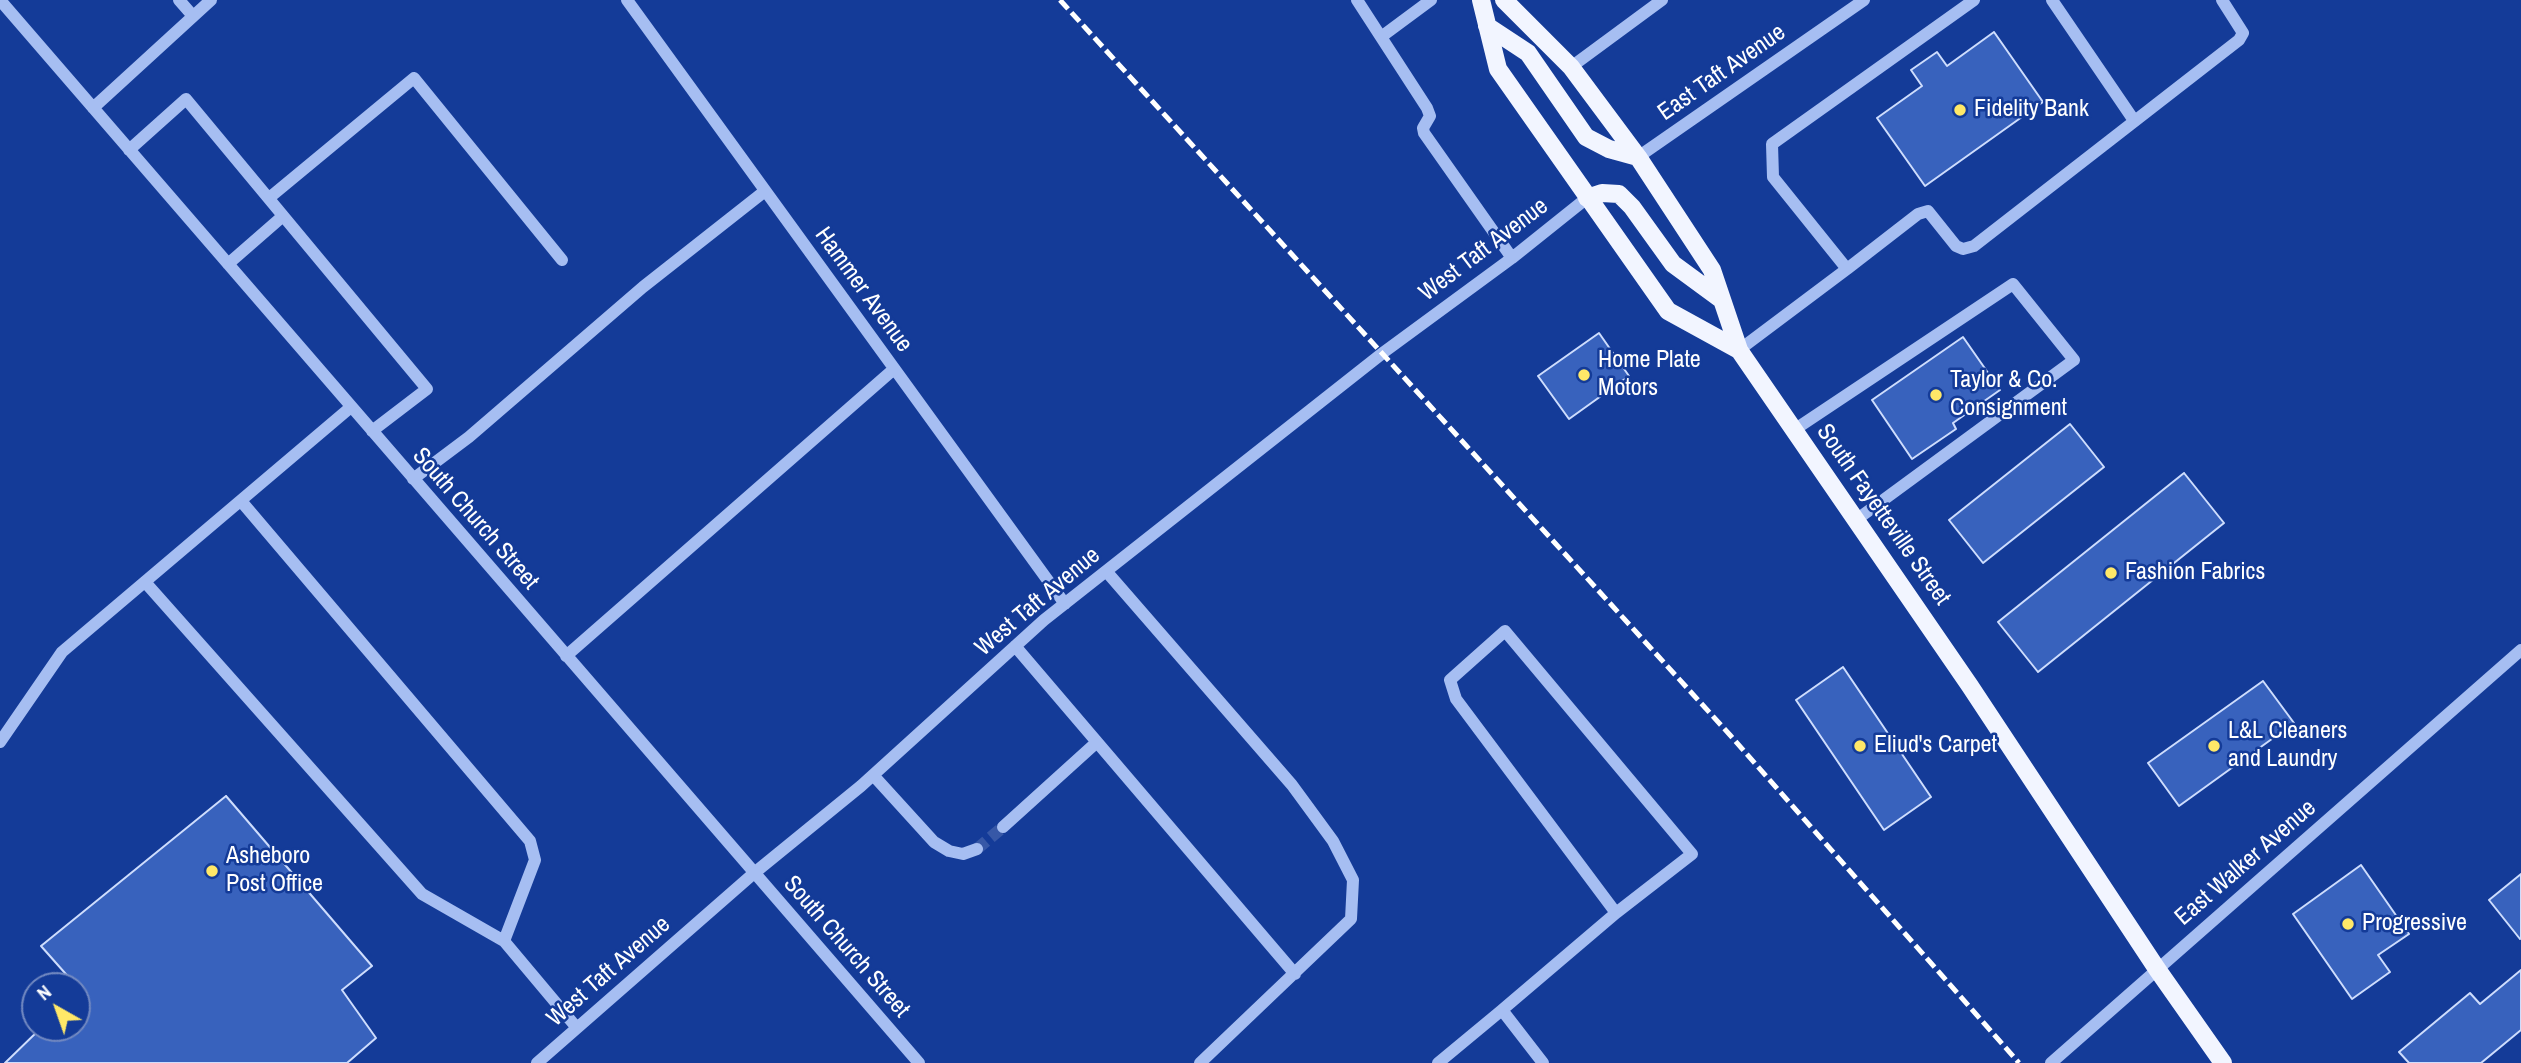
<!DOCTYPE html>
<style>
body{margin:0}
#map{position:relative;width:2521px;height:1063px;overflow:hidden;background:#143b98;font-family:"Archivo Narrow",sans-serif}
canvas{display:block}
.north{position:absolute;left:21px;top:972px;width:70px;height:70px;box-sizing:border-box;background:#143b98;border:2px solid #7289c1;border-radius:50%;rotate:320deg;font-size:19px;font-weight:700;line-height:28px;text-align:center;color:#fff}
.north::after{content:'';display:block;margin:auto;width:24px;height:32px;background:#ffe868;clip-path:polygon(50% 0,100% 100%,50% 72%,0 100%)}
</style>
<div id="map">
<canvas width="2521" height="1063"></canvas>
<div class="north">N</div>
</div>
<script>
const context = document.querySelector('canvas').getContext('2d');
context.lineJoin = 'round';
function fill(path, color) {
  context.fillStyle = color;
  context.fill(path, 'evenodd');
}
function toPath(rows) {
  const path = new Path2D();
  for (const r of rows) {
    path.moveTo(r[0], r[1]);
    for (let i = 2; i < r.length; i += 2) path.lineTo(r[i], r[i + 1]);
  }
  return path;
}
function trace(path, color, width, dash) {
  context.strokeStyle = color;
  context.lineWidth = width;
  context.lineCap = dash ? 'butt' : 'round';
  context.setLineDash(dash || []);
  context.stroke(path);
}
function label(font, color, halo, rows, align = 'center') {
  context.font = font + ' "Archivo Narrow",sans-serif';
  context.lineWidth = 5;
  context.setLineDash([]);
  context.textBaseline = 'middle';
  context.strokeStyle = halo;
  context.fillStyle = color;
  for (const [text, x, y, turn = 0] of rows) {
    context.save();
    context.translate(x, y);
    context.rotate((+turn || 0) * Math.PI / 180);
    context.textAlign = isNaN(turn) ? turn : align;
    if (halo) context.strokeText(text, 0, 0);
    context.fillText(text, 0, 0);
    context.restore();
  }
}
const building = toPath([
 [1994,32,2043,102,1925,186,1877,118,1922,86,1911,70,1937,52,1947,66,1994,32],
 [1599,333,1629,376,1569,419,1538,376,1599,333],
 [1963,337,2000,390,1953,423,1956,429,1912,459,1872,400,1963,337],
 [2070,424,2104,467,1983,563,1949,520,2070,424],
 [2184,473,2224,523,2038,672,1998,622,2184,473],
 [1843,667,1931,797,1884,830,1796,700,1843,667],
 [2263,681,2294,723,2179,806,2148,763,2263,681],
 [226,796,372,966,342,990,376,1038,347,1063,5,1063,41,1028,77,1028,77,993,80,990,41,946,226,796],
 [2361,865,2409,934,2378,955,2390,972,2352,999,2293,914,2361,865],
 [2521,874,2521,938,2520,939,2489,900,2521,874],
 [2521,970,2521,1030,2481,1063,2409,1063,2399,1052,2470,993,2480,1004,2521,970]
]);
fill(building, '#3862bd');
trace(building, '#ceddfd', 2);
trace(toPath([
 [977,849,1003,827]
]), '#3758a7', 12, [12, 6]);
trace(toPath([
 [0,0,919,1063],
 [179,0,193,16],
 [627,0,1065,604],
 [1357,0,1427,108,1430,116,1423,128,1424,133,1512,258],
 [2052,0,2133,119],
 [1381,37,1431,0],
 [1571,67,1662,0],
 [93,108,211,0],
 [129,150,186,99,427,389,372,431],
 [1638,157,1864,0],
 [269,198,414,78,562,260],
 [228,264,283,216],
 [1847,269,1918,214,1928,211,1956,246,1963,249,1974,246,2239,40,2243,33,2222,0],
 [1739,350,1847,269,1773,177,1772,144,1974,0],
 [1794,430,2013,284,2074,360,1856,520],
 [413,479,469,437,643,287,765,191],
 [241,501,530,841,535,860,504,941],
 [1106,571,1292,785,1333,841,1353,880,1351,919,1200,1063],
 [145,582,422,894,504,941,577,1028],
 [1015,646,1295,974],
 [566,656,894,369],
 [0,742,62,652,351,407],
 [873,775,934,842,949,851,963,854,977,849],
 [1003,827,1097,742],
 [1502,1010,1616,913,1456,699,1450,680,1505,631,1692,854,1616,913],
 [537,1063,753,874,861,786,1044,620,1384,352,1512,258,1587,198],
 [1438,1063,1502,1010,1543,1063],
 [2051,1063,2521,650]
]), '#a6bef2', 12);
trace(toPath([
 [1481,0,1498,69,1668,311,1739,350],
 [1504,0,1571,67,1638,157,1712,270,1739,350,1970,686,2157,969,2223,1063],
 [1487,26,1528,53,1586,137,1609,149,1638,157],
 [1587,198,1602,193,1619,194,1632,207,1673,264,1722,300]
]), '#f2f5ff', 18);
trace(toPath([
 [1060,0,1730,735,2019,1063]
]), '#fff', 5, [12, 5]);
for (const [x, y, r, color] of [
 [1960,110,7,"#ffe868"],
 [1584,375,7,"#ffe868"],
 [1936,395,7,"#ffe868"],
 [2111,573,7,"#ffe868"],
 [1860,746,7,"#ffe868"],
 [2214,746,7,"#ffe868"],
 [212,871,7,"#ffe868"],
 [2348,924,7,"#ffe868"]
]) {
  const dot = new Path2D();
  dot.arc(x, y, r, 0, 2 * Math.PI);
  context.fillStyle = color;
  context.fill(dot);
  trace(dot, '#143b98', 2.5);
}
label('24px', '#fff', '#143b98', [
 ["East Taft Avenue",1722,73,-35],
 ["West Taft Avenue",1484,250,-37],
 ["Hammer Avenue",863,290,54],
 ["South Fayetteville Street",1883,515,55],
 ["South Church Street",475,519,49],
 ["West Taft Avenue",1038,602,-40],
 ["East Walker Avenue",2246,863,-41],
 ["South Church Street",846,947,49],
 ["West Taft Avenue",609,972,-41]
]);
label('24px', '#fff', '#143b98', [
 ["Fidelity Bank",1974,110],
 ["Home Plate",1598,361],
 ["Motors",1598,389],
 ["Taylor & Co.",1950,381],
 ["Consignment",1950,409],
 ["Fashion Fabrics",2125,573],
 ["L&L Cleaners",2228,732],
 ["and Laundry",2228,760],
 ["Eliud's Carpet",1874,746],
 ["Asheboro",226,857],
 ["Post Office",226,885],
 ["Progressive",2362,924]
], 'left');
</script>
